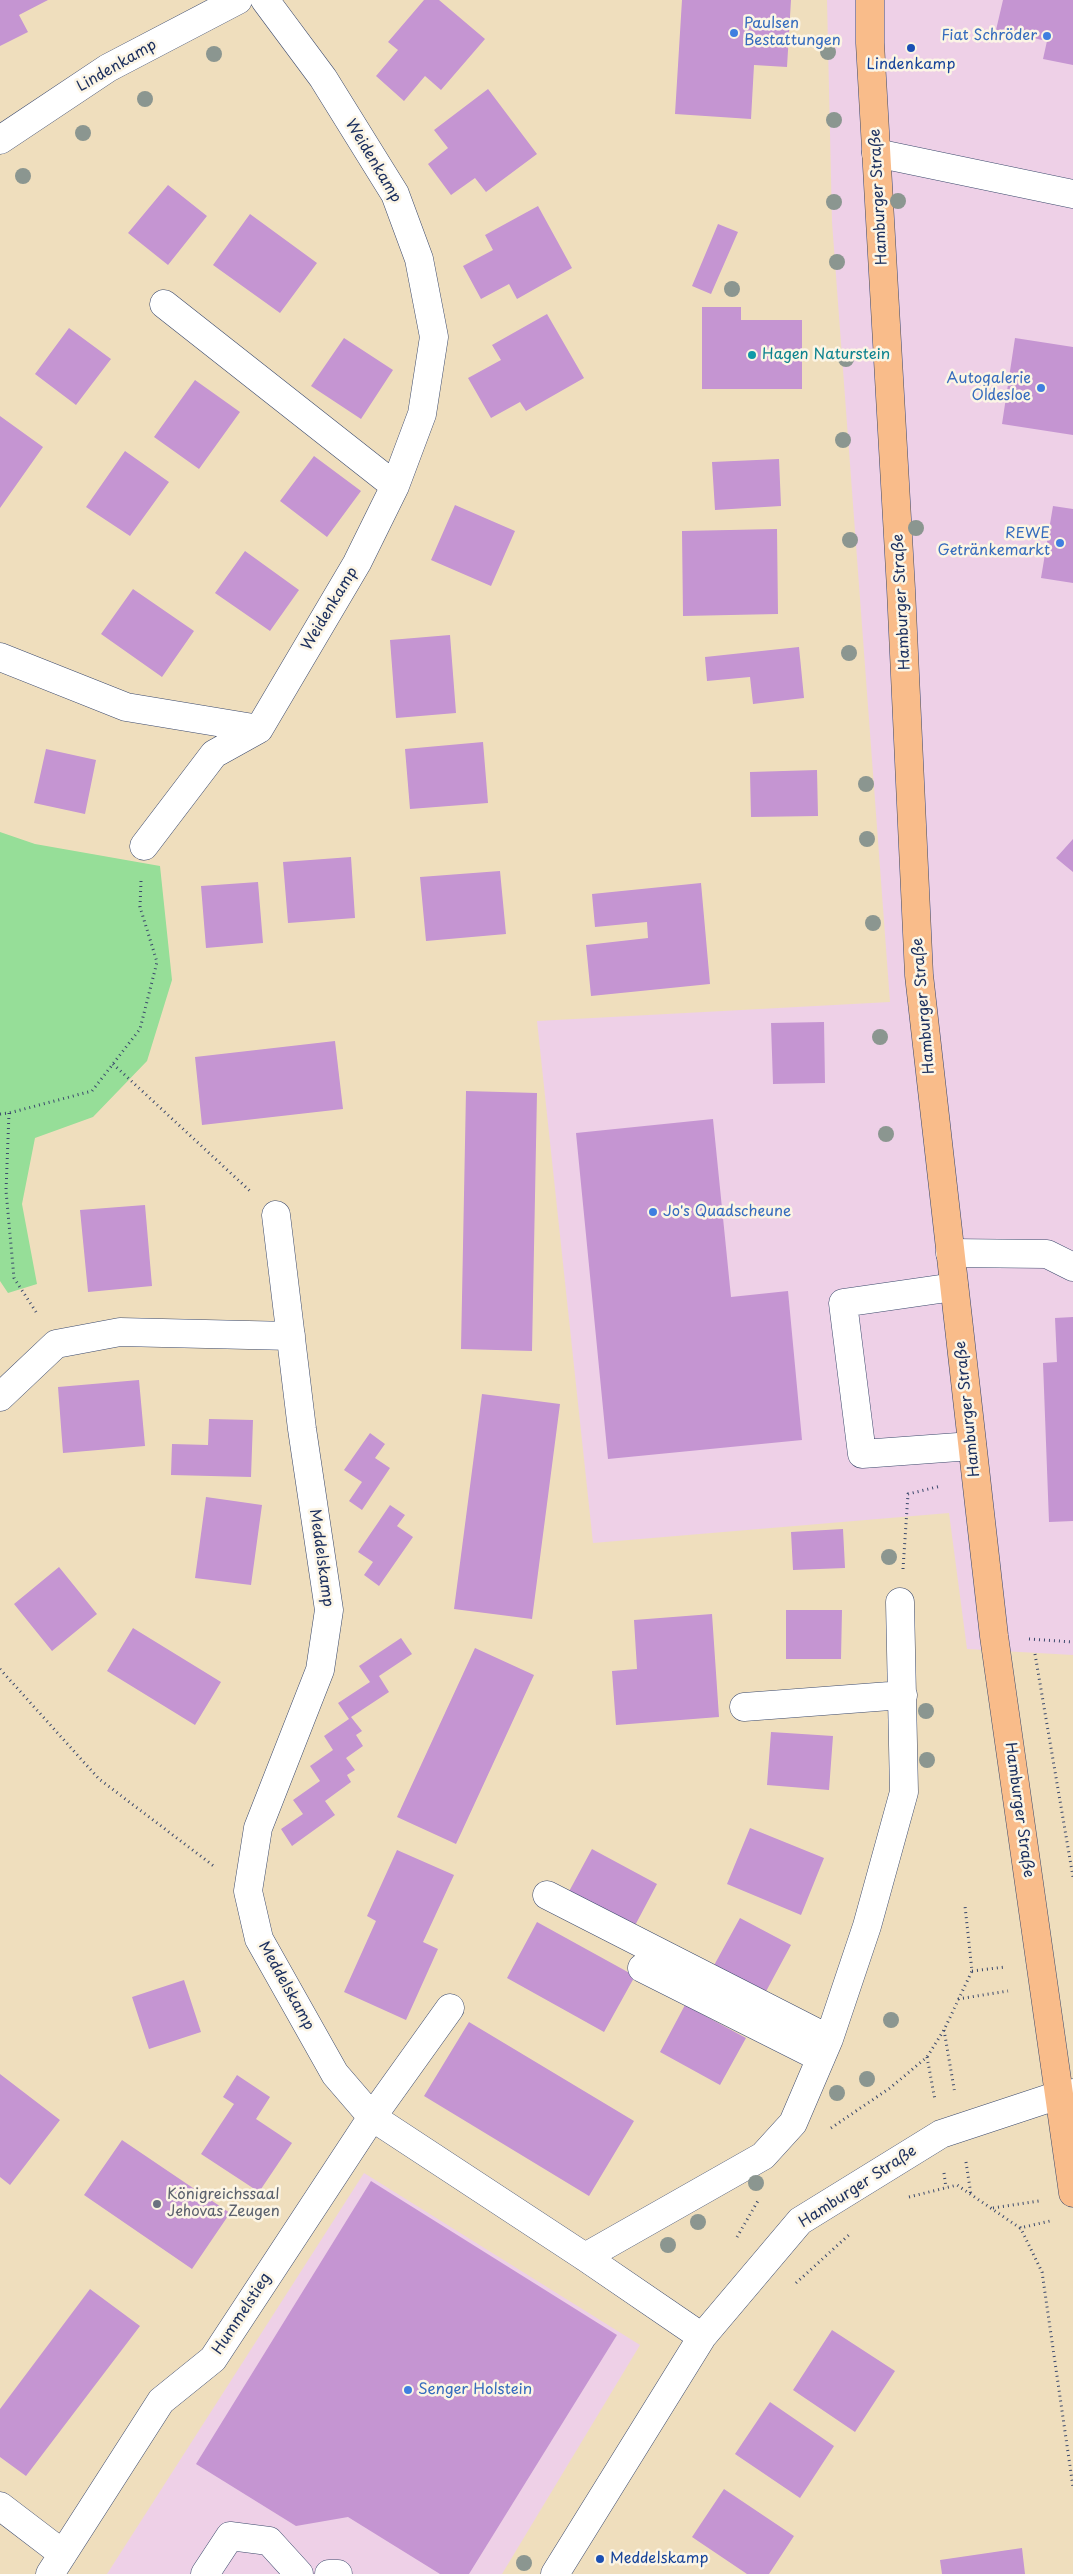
<!DOCTYPE html>
<meta charset="utf-8">
<style>
body{margin:0}
canvas{display:block;background:#efdebd}
</style>
<canvas width="1073" height="2574"></canvas>
<script>
const context = document.querySelector('canvas').getContext('2d');
context.lineJoin = 'round';
function fill(path, color) {
  context.fillStyle = color;
  context.fill(path, 'evenodd');
}
function toPath(rows) {
  const path = new Path2D();
  for (const r of rows) {
    path.moveTo(r[0], r[1]);
    for (let i = 2; i < r.length; i += 2) path.lineTo(r[i], r[i + 1]);
  }
  return path;
}
function trace(path, color, width, dash) {
  context.strokeStyle = color;
  context.lineWidth = width;
  context.lineCap = dash ? 'butt' : 'round';
  context.setLineDash(dash || []);
  context.stroke(path);
}
function label(font, color, halo, rows, align = 'center') {
  context.font = font + ' "Playpen Sans",sans-serif';
  context.lineWidth = 5;
  context.setLineDash([]);
  context.textBaseline = 'middle';
  context.strokeStyle = halo;
  context.fillStyle = color;
  for (const [text, x, y, turn = 0] of rows) {
    context.save();
    context.translate(x, y);
    context.rotate((+turn || 0) * Math.PI / 180);
    context.textAlign = isNaN(turn) ? turn : align;
    if (halo) context.strokeText(text, 0, 0);
    context.fillText(text, 0, 0);
    context.restore();
  }
}
fill(toPath([
 [827,0,1073,0,1073,1655,967,1649,949,1513,593,1543,537,1021,890,1002,832,222],
 [364,2173,640,2345,502,2574,107,2574]
]), '#eed0e7');
fill(toPath([
 [0,832,35,844,160,866,172,980,147,1061,93,1117,35,1138,22,1204,37,1284,8,1293,0,1281]
]), '#96de98');
fill(toPath([
 [0,0,48,0,19,15,28,32,0,46],
 [424,0,439,0,485,39,441,90,425,76,404,101,376,76,398,50,388,42],
 [682,0,791,0,787,67,754,65,751,119,675,114],
 [1003,0,1073,0,1073,65,1043,59,1047,41,996,30],
 [488,89,537,154,486,192,475,178,451,195,428,164,448,148,434,130],
 [168,185,207,216,168,265,128,233],
 [538,206,572,268,517,299,509,284,481,299,463,266,493,250,485,235],
 [250,214,317,263,280,313,213,265],
 [718,224,738,232,711,294,692,286],
 [702,307,741,307,741,320,802,320,802,389,702,389],
 [547,314,584,378,526,411,520,402,491,418,468,378,501,360,492,345],
 [69,328,111,359,76,405,35,374],
 [344,338,393,370,361,419,311,386],
 [1015,338,1073,347,1073,435,1002,424],
 [195,380,240,412,199,469,154,437],
 [0,416,43,447,0,508],
 [125,451,169,482,130,536,86,507],
 [314,456,361,491,327,537,280,501],
 [779,459,781,506,715,510,712,462],
 [455,505,515,531,491,586,431,560],
 [1053,506,1073,509,1073,583,1041,578],
 [777,529,778,614,683,616,682,531],
 [245,551,299,590,270,631,215,593],
 [133,589,194,631,162,677,101,634],
 [450,635,456,713,396,718,390,640],
 [799,647,804,698,753,704,750,677,707,681,705,657],
 [483,742,488,803,410,809,405,749],
 [46,749,96,760,85,814,34,803],
 [817,770,818,816,751,817,750,772],
 [1073,839,1073,872,1056,858],
 [351,857,355,918,288,923,283,862],
 [500,871,506,934,426,941,420,877],
 [258,882,263,943,206,948,201,886],
 [701,883,710,984,591,996,586,945,648,938,647,922,595,927,592,894],
 [824,1022,825,1083,773,1084,771,1023],
 [335,1041,343,1109,202,1125,195,1057],
 [466,1091,537,1093,532,1351,461,1349],
 [713,1119,731,1297,788,1291,802,1440,608,1459,576,1133],
 [145,1205,152,1286,88,1292,80,1210],
 [1073,1317,1073,1521,1049,1522,1043,1363,1057,1362,1055,1318],
 [139,1380,145,1446,63,1453,58,1387],
 [482,1394,560,1404,532,1619,454,1609],
 [209,1419,253,1420,251,1477,171,1475,172,1444,208,1445],
 [370,1433,385,1444,375,1458,390,1468,362,1510,349,1501,362,1482,344,1470],
 [206,1497,262,1505,251,1585,195,1578],
 [390,1505,405,1515,397,1526,413,1537,379,1586,364,1575,373,1562,358,1552],
 [843,1529,845,1568,793,1570,791,1532],
 [59,1567,97,1614,52,1651,14,1604],
 [786,1610,842,1610,841,1659,786,1659],
 [712,1614,719,1717,616,1725,612,1671,637,1669,634,1620],
 [133,1628,221,1682,195,1725,107,1671],
 [401,1638,412,1654,379,1676,389,1692,351,1717,362,1731,356,1735,363,1746,346,1758,355,1770,347,1775,351,1782,325,1801,335,1815,292,1846,281,1829,303,1814,293,1800,320,1781,310,1766,333,1750,324,1736,349,1719,338,1703,370,1682,359,1666],
 [475,1648,534,1675,456,1844,397,1817],
 [771,1732,833,1736,829,1790,767,1785],
 [750,1828,824,1858,801,1915,727,1884],
 [592,1849,657,1884,631,1933,566,1897],
 [397,1850,454,1875,423,1942,438,1949,406,2020,344,1992,376,1921,367,1916],
 [740,1918,791,1945,763,1997,712,1969],
 [537,1922,635,1976,604,2032,507,1978],
 [184,1980,201,2032,149,2049,132,1997],
 [685,2005,746,2038,720,2085,660,2052],
 [469,2022,634,2121,589,2196,424,2096],
 [0,2074,60,2120,10,2185,0,2177],
 [237,2075,270,2097,256,2119,292,2143,259,2192,201,2154,234,2104,223,2097],
 [122,2140,230,2213,192,2269,84,2195],
 [371,2181,617,2335,469,2574,440,2574,348,2517,296,2526,196,2464],
 [90,2289,140,2326,26,2476,0,2457,0,2409],
 [832,2330,895,2371,855,2432,793,2390],
 [770,2402,834,2446,800,2498,735,2454],
 [724,2489,794,2536,769,2574,747,2574,692,2537],
 [1022,2548,1025,2574,942,2574,940,2560]
]), '#c595d2');
const minor = toPath([
 [0,140,108,68,238,0],
 [876,153,1073,194],
 [164,304,395,486],
 [0,657,126,707,259,729],
 [144,846,214,754,259,729,357,563,395,486,422,414,434,337,419,259,395,194,323,78,265,0],
 [276,1215,302,1429,329,1610,320,1670,258,1828,248,1891,259,1939,335,2074,372,2117,585,2257,702,2337],
 [950,1253,1047,1254,1073,1267],
 [954,1287,843,1303,862,1454,972,1446],
 [0,1397,56,1344,120,1332,291,1336],
 [744,1707,903,1695],
 [547,1895,829,2039],
 [642,1968,821,2058],
 [585,2257,763,2156,793,2123,829,2039,867,1926,904,1792,900,1602],
 [0,2506,63,2554],
 [50,2574,161,2401,213,2359,372,2117,450,2008],
 [205,2574,230,2536,269,2541,299,2574],
 [329,2574,338,2574],
 [555,2574,702,2337,800,2221,941,2134,1059,2095,1073,2093]
]);
const major = toPath([
 [870,0,870,43,901,589,919,975,994,1636,1073,2193]
]);
trace(minor, '#3b496c', 29);
trace(major, '#3b496c', 29);
trace(toPath([
 [113,1064,250,1191],
 [9,1113,6,1191,14,1278,38,1315],
 [0,1114,9,1113,92,1091,140,1029,157,962,140,907,141,881],
 [903,1569,908,1494,941,1486],
 [1029,1639,1073,1642],
 [1035,1654,1073,1877],
 [0,1669,99,1779,215,1867],
 [972,1971,1005,1967],
 [958,1999,1008,1991],
 [944,2030,955,2094],
 [927,2057,935,2100],
 [831,2128,890,2088,927,2057,944,2030,972,1971,965,1906],
 [966,2162,971,2195],
 [944,2173,946,2188],
 [909,2197,957,2185,1020,2228,1050,2221],
 [993,2208,1039,2201],
 [1020,2227,1042,2272,1073,2487],
 [737,2237,759,2199],
 [796,2283,851,2233]
]), '#3b496c', 3, [1, 4]);
trace(minor, '#fff', 28);
trace(major, '#f9bc8a', 28);
context.fillStyle = '#8b9690';
for (const [x, y] of [
 [828,52],
 [214,54],
 [145,99],
 [834,120],
 [83,133],
 [23,176],
 [898,201],
 [834,202],
 [837,262],
 [732,289],
 [846,359],
 [843,440],
 [916,528],
 [850,540],
 [849,653],
 [866,784],
 [867,839],
 [873,923],
 [880,1037],
 [886,1134],
 [889,1557],
 [926,1711],
 [927,1760],
 [891,2020],
 [867,2079],
 [837,2093],
 [756,2183],
 [698,2222],
 [668,2245],
 [524,2563]
]) {
  context.beginPath();
  context.arc(x, y, 8, 0, 2 * Math.PI);
  context.fill();
}
for (const [x, y, r, color] of [
 [734,33,5,"#3f7fe0"],
 [1047,36,5,"#3f7fe0"],
 [911,48,5,"#1a4fb4"],
 [752,355,5,"#0f9aa8"],
 [1041,388,5,"#3f7fe0"],
 [1060,543,5,"#3f7fe0"],
 [653,1212,5,"#3f7fe0"],
 [157,2204,5,"#6b7280"],
 [408,2390,5,"#3f7fe0"],
 [600,2559,5,"#1a4fb4"]
]) {
  const dot = new Path2D();
  dot.arc(x, y, r, 0, 2 * Math.PI);
  context.fillStyle = color;
  context.fill(dot);
  trace(dot, '#fcf5e5', 2);
}
label('15px', '#366cbe', '#fcf5e5', [
 ["Paulsen",744,24],
 ["Bestattungen",744,41],
 ["Fiat Schröder",1037,36,"right"],
 ["Autogalerie",1031,379,"right"],
 ["Oldesloe",1031,396,"right"],
 ["REWE",1050,534,"right"],
 ["Getränkemarkt",1050,551,"right"],
 ["Jo's Quadscheune",663,1212],
 ["Senger Holstein",418,2390]
], 'left');
label('15px', '#164399', '#fcf5e5', [
 ["Lindenkamp",911,65],
 ["Meddelskamp",610,2559,"left"]
]);
label('15px', '#1b2f5e', '#fcf5e5', [
 ["Lindenkamp",117,66,-30],
 ["Weidenkamp",373,161,59],
 ["Hamburger Straße",879,197,-93],
 ["Hamburger Straße",902,602,-93],
 ["Weidenkamp",330,609,-59],
 ["Hamburger Straße",924,1006,-95],
 ["Hamburger Straße",968,1409,-96],
 ["Meddelskamp",321,1558,82],
 ["Hamburger Straße",1019,1810,82],
 ["Meddelskamp",286,1986,61],
 ["Hamburger Straße",858,2187,-33],
 ["Hummelstieg",242,2314,-57]
]);
label('15px', '#0d838f', '#fcf5e5', [
 ["Hagen Naturstein",762,355]
], 'left');
label('15px', '#5b616d', '#fcf5e5', [
 ["Königreichssaal",167,2195],
 ["Jehovas Zeugen",167,2212]
], 'left');
</script>
